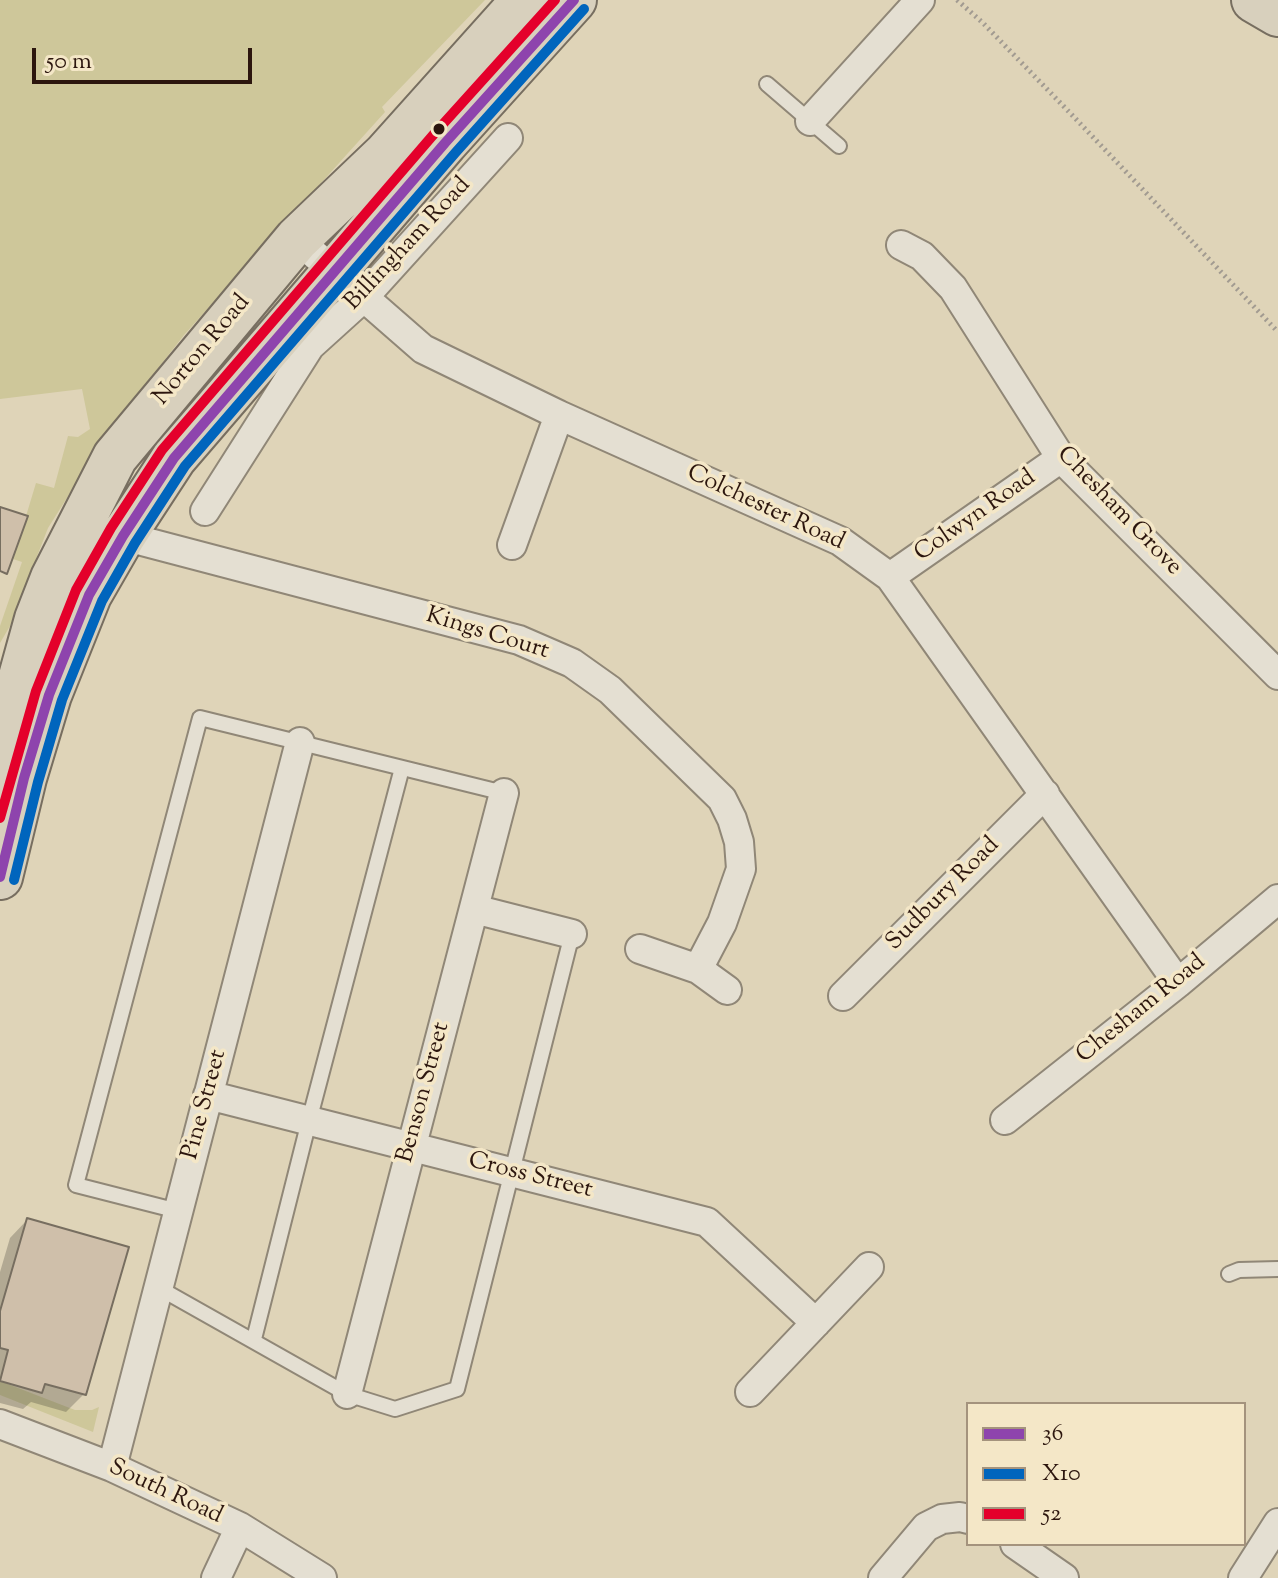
<!DOCTYPE html>
<style>
body{margin:0}
#map{position:relative;width:1278px;height:1578px;overflow:hidden;background:#dfd4b8;font-family:"Sorts Mill Goudy",serif}
canvas{display:block}
.legend{position:absolute;left:966px;top:1402px;width:280px;height:144px;box-sizing:border-box;background:#f4e7c7;border:2px solid #a4937d;margin:0;padding:10px 14px;list-style:none;font-size:24px;color:#2c160e}
.legend li{display:flex;align-items:center;gap:16px;height:40px}
.legend b{width:40px;border:2px solid #a4937d}
.scale{position:absolute;left:32px;top:48px;width:220px;height:36px;box-sizing:border-box;border:4px solid #2c160e;border-top:0;padding-left:10px;font-size:24px;line-height:28px;white-space:nowrap;color:#2c160e;-webkit-text-stroke:6px #f4e7c7;paint-order:stroke}
</style>
<div id="map">
<canvas width="1278" height="1578"></canvas>
<ul class="legend">
<li><b style="height:10px;background:#8e44ad"></b>36</li>
<li><b style="height:10px;background:#0065bd"></b>X10</li>
<li><b style="height:10px;background:#e4002b"></b>52</li>
</ul>
<div class="scale">50 m</div>
</div>
<script>
const context = document.querySelector('canvas').getContext('2d');
context.lineJoin = 'round';
function fill(path, color) {
  context.fillStyle = color;
  context.fill(path, 'evenodd');
}
function toPath(rows) {
  const path = new Path2D();
  for (const r of rows) {
    path.moveTo(r[0], r[1]);
    for (let i = 2; i < r.length; i += 2) path.lineTo(r[i], r[i + 1]);
  }
  return path;
}
function trace(path, color, width, dash) {
  context.strokeStyle = color;
  context.lineWidth = width;
  context.lineCap = dash ? 'butt' : 'round';
  context.setLineDash(dash || []);
  context.stroke(path);
}
function label(font, color, halo, rows, align = 'center') {
  context.font = font + ' "Sorts Mill Goudy",serif';
  context.lineWidth = 7;
  context.setLineDash([]);
  context.textBaseline = 'middle';
  context.strokeStyle = halo;
  context.fillStyle = color;
  for (const [text, x, y, turn = 0] of rows) {
    context.save();
    context.translate(x, y);
    context.rotate((+turn || 0) * Math.PI / 180);
    context.textAlign = isNaN(turn) ? turn : align;
    if (halo) context.strokeText(text, 0, 0);
    context.fillText(text, 0, 0);
    context.restore();
  }
}
fill(toPath([
 [0,0,485,0,382,107,385,112,184,335,108,433,48,528,10,626,0,643,0,626,22,562,13,559,36,483,54,488,68,436,78,437,90,429,82,389,0,399],
 [0,1381,75,1410,92,1410,99,1407,93,1432,0,1395]
]), '#cec79a');
fill(toPath([
 [27,1220,84,1394,66,1412,31,1402,23,1409,0,1403,0,1272,10,1238]
]), '#0003');
const building = toPath([
 [0,507,28,516,7,574,0,571,0,507],
 [27,1218,129,1247,86,1395,45,1384,42,1393,0,1381,8,1350,0,1348,0,1311,27,1218]
]);
fill(building, '#cfbfaa');
trace(building, '#776e60', 2);
const lane = toPath([
 [767,84,839,146],
 [178,1211,76,1185,200,718,504,793],
 [1229,1274,1239,1270,1278,1269],
 [159,1288,347,1394,395,1409,457,1389,572,934],
 [254,1339,309,1121,402,768]
]);
const street = toPath([
 [810,121,920,0],
 [297,239,423,349,559,415,840,541,890,577,1178,983],
 [901,245,922,256,953,288,1061,458,1278,675],
 [205,511,310,346,363,298,508,138],
 [123,536,519,640,572,663,610,690,722,799,732,819,739,842,741,869,722,923,698,969],
 [512,545,559,415],
 [890,577,1061,458],
 [474,909,572,934],
 [640,949,698,969,727,990],
 [843,996,1045,794],
 [208,1095,707,1222,816,1323],
 [1005,1120,1178,983,1278,899],
 [750,1392,869,1267],
 [347,1394,504,793],
 [0,1424,112,1467,240,1527,322,1578],
 [112,1467,300,742],
 [1015,1544,1064,1578],
 [216,1578,240,1527],
 [883,1578,926,1527,942,1519,960,1517,968,1519],
 [1243,1578,1278,1523]
]);
const primary = toPath([
 [2,763,16,695,37,619,53,578,115,457,297,239,386,154,524,0],
 [0,877,24,778,49,695,89,595,123,536,174,458,445,143,574,0]
]);
const highway = toPath([
 [1254,0,1278,14]
]);
trace(lane, '#908777', 18);
trace(street, '#908777', 32);
trace(primary, '#776e60', 48);
trace(highway, '#776e60', 48);
trace(toPath([
 [957,0,983,23,1073,116,1278,332]
]), '#a29b91', 5, [2, 4]);
trace(lane, '#e4dfd2', 14);
trace(street, '#e4dfd2', 28);
trace(primary, '#d8d0bd', 44);
trace(highway, '#d8d0bd', 44);
trace(toPath([
 [0,877,24,778,49,695,89,595,123,536,174,458,445,143,574,0]
]), '#8e44ad', 10);
trace(toPath([
 [14,880,38,782,62,700,102,601,135,543,185,466,456,152,584,9]
]), '#0065bd', 10);
trace(toPath([
 [0,818,36,691,76,590,111,528,162,450,434,134,555,0]
]), '#e4002b', 10);
for (const [x, y, r, color] of [
 [439,129,7,"#2c160e"]
]) {
  const dot = new Path2D();
  dot.arc(x, y, r, 0, 2 * Math.PI);
  context.fillStyle = color;
  context.fill(dot);
  trace(dot, '#f4e7c7', 3);
}
label('24px', '#2c160e', '#f4e7c7', [
 ["Billingham Road",409,245,-47],
 ["Norton Road",203,351,-50],
 ["Colchester Road",765,509,25],
 ["Chesham Grove",1118,512,46],
 ["Colwyn Road",976,517,-35],
 ["Kings Court",487,635,17],
 ["Sudbury Road",944,895,-45],
 ["Chesham Road",1142,1010,-39],
 ["Benson Street",425,1093,-75],
 ["Pine Street",206,1105,-75],
 ["Cross Street",530,1177,14],
 ["South Road",165,1493,25]
]);
</script>
